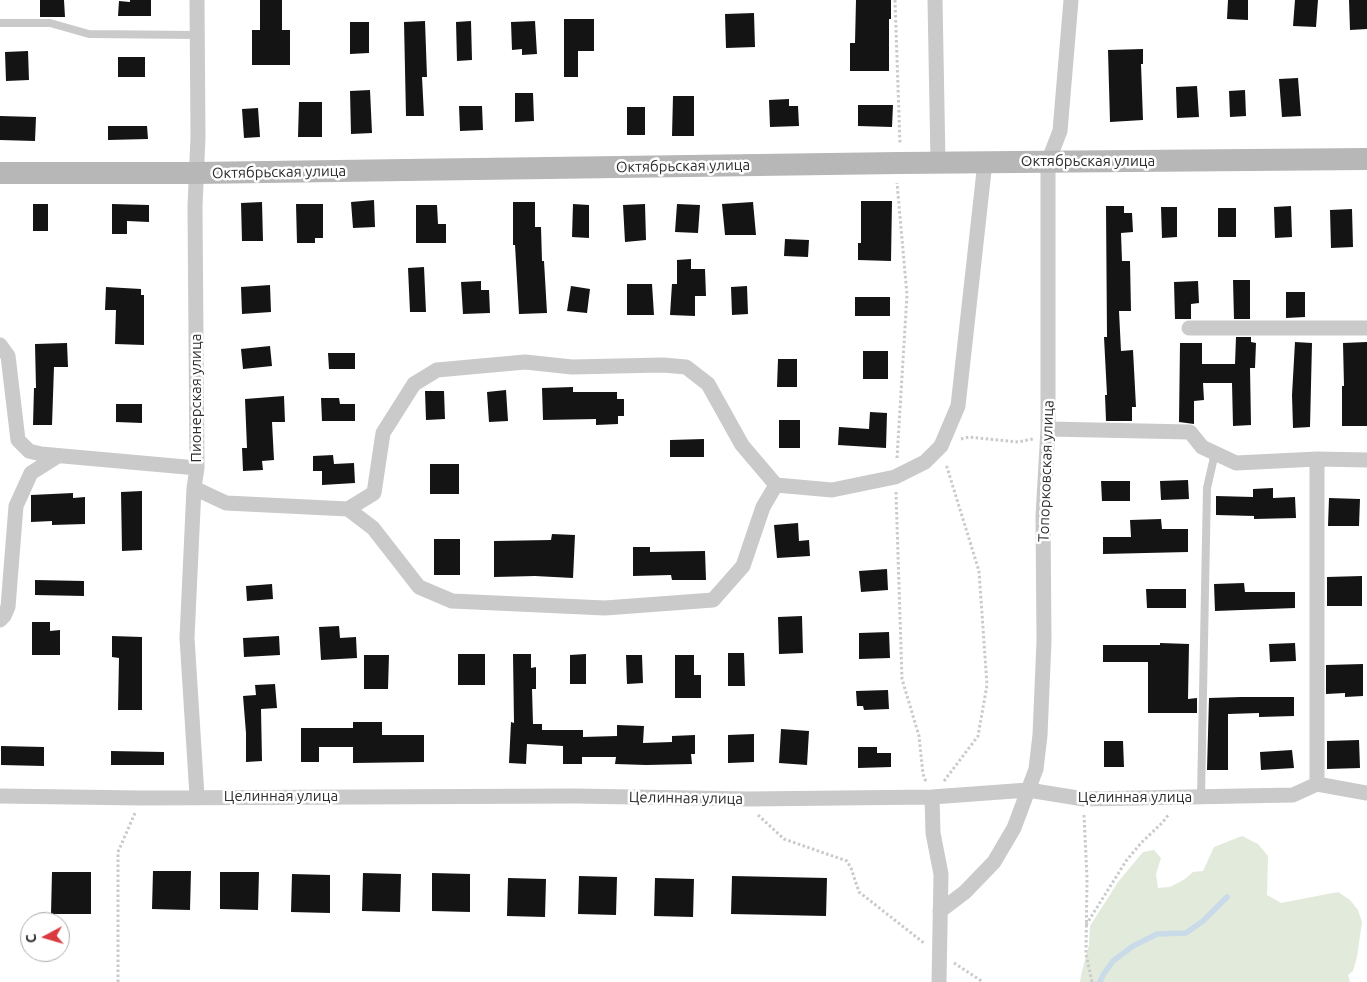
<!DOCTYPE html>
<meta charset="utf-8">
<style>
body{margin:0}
#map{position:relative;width:1367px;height:982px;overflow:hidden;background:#fff;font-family:Ubuntu,sans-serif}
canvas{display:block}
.north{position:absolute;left:20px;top:912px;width:50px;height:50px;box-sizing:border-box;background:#fff;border:1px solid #ababab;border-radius:50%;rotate:264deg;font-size:14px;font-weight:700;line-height:20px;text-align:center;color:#2d2d2d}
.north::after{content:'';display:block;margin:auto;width:18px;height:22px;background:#d93a3f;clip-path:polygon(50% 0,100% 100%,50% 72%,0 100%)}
</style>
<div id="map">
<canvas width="1367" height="982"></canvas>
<div class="north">С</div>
</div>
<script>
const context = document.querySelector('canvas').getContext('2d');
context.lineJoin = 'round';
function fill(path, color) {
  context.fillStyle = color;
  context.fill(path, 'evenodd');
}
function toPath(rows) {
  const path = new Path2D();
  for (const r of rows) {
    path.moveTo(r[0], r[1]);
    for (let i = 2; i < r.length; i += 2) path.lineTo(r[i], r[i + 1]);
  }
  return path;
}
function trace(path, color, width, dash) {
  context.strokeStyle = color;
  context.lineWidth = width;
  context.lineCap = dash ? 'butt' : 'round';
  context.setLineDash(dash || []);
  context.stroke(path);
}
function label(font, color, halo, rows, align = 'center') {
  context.font = font + ' Ubuntu,sans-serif';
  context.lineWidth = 5;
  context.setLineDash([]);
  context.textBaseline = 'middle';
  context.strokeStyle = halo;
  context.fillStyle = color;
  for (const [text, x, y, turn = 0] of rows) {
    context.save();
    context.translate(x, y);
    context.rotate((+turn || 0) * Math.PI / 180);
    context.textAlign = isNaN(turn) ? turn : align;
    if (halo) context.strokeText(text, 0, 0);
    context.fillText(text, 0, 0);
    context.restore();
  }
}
fill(toPath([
 [1242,836,1258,844,1268,856,1267,895,1281,903,1338,892,1350,900,1358,910,1362,922,1357,957,1353,971,1348,975,1350,982,1080,982,1081,975,1089,945,1090,926,1118,882,1143,852,1154,850,1161,858,1156,874,1158,888,1170,887,1185,879,1193,872,1203,871,1214,847]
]), '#e2eadb');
trace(toPath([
 [1100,982,1103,975,1113,961,1133,946,1157,934,1186,933,1203,921,1227,897]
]), '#c9dbe9', 5.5);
fill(toPath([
 [40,0,64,0,65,17,40,17],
 [130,0,151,0,151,16,118,16,119,1,130,2],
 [260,0,282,0,282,30,290,30,290,65,252,65,252,30,260,30],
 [856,0,891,0,891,19,889,19,889,71,850,71,850,43,855,43],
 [1228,0,1248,0,1248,20,1227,19],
 [1295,0,1318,0,1316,27,1293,26],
 [1349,0,1367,0,1367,29,1350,30],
 [754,13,755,47,726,48,725,14],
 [564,19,594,19,594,51,578,51,578,77,564,77],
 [425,21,427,77,422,77,424,116,406,116,404,22],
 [471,21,472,60,457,61,456,22],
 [535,21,537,54,522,55,522,49,512,50,511,22],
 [350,22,369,22,369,53,350,54],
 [1143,49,1143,64,1141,64,1143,120,1110,122,1108,50],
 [28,51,29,80,6,81,5,52],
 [118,57,145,57,145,77,118,77],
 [1298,78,1301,116,1282,117,1279,79],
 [1197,86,1199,117,1177,118,1176,87],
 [370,90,372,133,351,134,350,91],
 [1245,90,1246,116,1230,117,1229,91],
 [515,93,533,93,534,121,515,122],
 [673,96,694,96,694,136,672,136],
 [789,99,789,106,798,106,799,126,770,127,769,100],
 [299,102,322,102,322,137,298,137],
 [858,105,893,105,892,127,858,126],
 [459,106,482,106,483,130,460,131],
 [627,107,645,107,645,135,627,135],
 [258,108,260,137,244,138,242,109],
 [0,116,36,117,35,141,0,140],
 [108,126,147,126,148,139,108,140],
 [374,200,375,227,353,228,351,202],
 [861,201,892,201,891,261,858,260,858,243,861,243],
 [262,202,263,241,242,241,241,203],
 [513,202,535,202,535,227,541,227,542,261,544,261,547,313,519,314,515,245,513,245],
 [753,202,756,235,725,235,722,204],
 [33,204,48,204,48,231,33,231],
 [112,204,149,205,149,222,127,221,127,234,112,234],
 [296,204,323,204,323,238,315,238,315,243,297,243],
 [573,204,589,205,589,238,572,237],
 [645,204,646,240,625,242,623,205],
 [677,204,700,205,698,233,675,232],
 [416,205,437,205,438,224,446,224,446,243,416,243],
 [1106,206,1124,206,1124,213,1132,213,1133,232,1121,233,1122,261,1130,261,1131,311,1119,311,1121,351,1133,350,1136,407,1132,407,1132,421,1106,421,1105,395,1107,395,1104,337,1107,337],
 [1291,206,1292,237,1275,238,1274,207],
 [1161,207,1177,207,1177,237,1162,238],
 [1218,208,1236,208,1236,237,1218,237],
 [1352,209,1353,247,1331,248,1330,210],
 [785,239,809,240,808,257,784,256],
 [691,259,691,269,705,269,706,296,695,296,695,316,670,315,672,284,677,284,677,260],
 [424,267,426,312,410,312,408,268],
 [1233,280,1250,280,1250,319,1234,319],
 [481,281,481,290,489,290,490,313,463,314,461,282],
 [1198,281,1199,303,1191,304,1191,319,1175,319,1174,282],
 [627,284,652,284,654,315,627,315],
 [270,285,271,312,242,314,241,287],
 [571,286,590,289,587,313,567,311],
 [747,286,748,314,732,315,731,287],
 [106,287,141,289,141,295,144,295,144,345,115,344,116,310,105,310],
 [1286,292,1305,292,1305,317,1286,318],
 [855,297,890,297,890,316,855,316],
 [1236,337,1251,337,1251,342,1256,343,1255,368,1250,368,1251,425,1233,426,1232,383,1203,383,1204,400,1194,401,1194,424,1179,422,1180,343,1202,343,1202,364,1235,364],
 [1295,342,1312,343,1310,427,1293,428,1292,395],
 [1367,342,1367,426,1342,426,1342,386,1344,386,1343,343],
 [67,343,68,367,54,367,52,425,33,425,34,388,36,388,35,344],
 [270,346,272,366,243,369,241,349],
 [863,351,888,351,888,379,863,379],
 [328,353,355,353,355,369,329,369],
 [778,359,797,359,797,387,777,387],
 [573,387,573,392,617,392,617,399,624,399,624,416,618,416,618,424,596,425,596,419,543,420,542,388],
 [506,390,508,421,489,422,487,392],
 [425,391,444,391,445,419,426,420],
 [284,396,285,422,272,422,274,460,262,461,263,470,243,471,242,448,247,448,245,399],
 [321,398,339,398,340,404,355,404,355,421,322,421],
 [116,404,142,404,142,423,116,422],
 [870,412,887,413,886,448,838,445,839,427,869,429],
 [779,420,800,420,800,448,779,448],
 [704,439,704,457,670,457,670,440],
 [333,455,334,464,354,463,355,483,322,485,322,471,313,471,313,456],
 [430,464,459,464,459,494,430,494],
 [1188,480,1189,499,1161,500,1160,481],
 [1101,481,1130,481,1130,501,1102,501],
 [1273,488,1273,498,1295,497,1296,518,1254,519,1254,516,1216,515,1216,496,1253,497,1253,489],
 [142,491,142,550,122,551,121,492],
 [73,493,73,498,85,497,85,524,52,525,52,521,31,522,31,495],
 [1329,498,1360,499,1359,526,1328,526],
 [1161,519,1162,529,1188,529,1188,552,1103,554,1103,537,1131,537,1130,520],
 [798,523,799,541,809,540,810,556,777,558,774,525],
 [552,534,575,535,573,578,535,576,494,577,494,541,551,540],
 [434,539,460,539,460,575,434,575],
 [633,547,650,547,650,552,705,551,706,580,672,580,671,575,633,576],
 [887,569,888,590,861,592,859,571],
 [1362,576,1362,606,1327,606,1327,577],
 [35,580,84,581,84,596,35,595],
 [1244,583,1245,592,1295,592,1295,608,1215,611,1214,584],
 [272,584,273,599,247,601,246,586],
 [1146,589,1186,589,1186,608,1147,608],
 [802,616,803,653,779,654,778,617],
 [32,622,50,622,50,631,60,630,60,655,32,655],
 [339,626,340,638,356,637,357,658,321,660,319,627],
 [889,632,890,658,859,659,859,633],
 [112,636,142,637,142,710,118,710,119,658,112,657],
 [279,636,280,655,244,657,243,638],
 [1160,643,1189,644,1188,699,1197,698,1197,713,1148,713,1148,662,1103,662,1103,645,1160,645],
 [1295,643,1296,661,1270,662,1269,644],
 [728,653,744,653,745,686,728,686],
 [458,654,485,654,485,685,458,685],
 [513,654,531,654,531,668,536,667,536,689,532,689,533,724,542,724,542,730,583,730,583,737,617,736,617,725,644,726,643,743,672,742,672,736,695,735,695,754,691,754,692,764,646,765,615,764,616,757,582,757,582,764,563,764,563,746,527,744,526,764,509,763,511,722,514,723],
 [586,654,586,684,570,684,570,655],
 [364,655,389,655,388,689,364,689],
 [626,655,642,655,643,683,627,684],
 [675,655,694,655,694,675,701,675,701,698,675,698],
 [1363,664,1363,696,1345,697,1345,693,1326,694,1326,665],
 [275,684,277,708,261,709,262,761,246,762,246,733,243,696,256,695,255,685],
 [888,690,889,709,864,710,863,706,857,706,856,691],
 [1241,697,1294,697,1294,716,1259,717,1259,713,1228,714,1228,770,1207,770,1209,698],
 [353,722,382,722,382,735,424,735,424,762,353,763,353,747,319,747,319,762,301,762,301,728,353,728],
 [781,729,809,731,807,765,779,763],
 [754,734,754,762,728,763,728,735],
 [1359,740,1360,768,1327,769,1327,741],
 [1104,741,1123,741,1124,767,1104,767],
 [1,746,44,747,44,766,1,765],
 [858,747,877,747,877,753,891,753,891,767,858,768],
 [1292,750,1294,768,1261,770,1260,752],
 [111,751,164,752,164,765,111,765],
 [153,871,191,871,190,910,152,909],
 [52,872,91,872,91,914,51,914],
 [220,872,259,872,258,910,220,909],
 [363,873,401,874,400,912,362,911],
 [432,873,470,874,470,912,432,911],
 [292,874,330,875,330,913,291,912],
 [579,876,617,877,616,915,578,914],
 [732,876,827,878,826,916,731,914],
 [508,878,546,879,545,917,507,916],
 [655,878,694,879,693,917,654,916]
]), '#141414');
trace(toPath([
 [895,0,900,144],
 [961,439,969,437,1018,442,1033,439],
 [897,458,907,295,897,183],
 [896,492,902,679,919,736,923,774,926,782],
 [944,781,978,736,987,685,979,571,946,464],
 [758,815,784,839,847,861,851,868,859,892,924,943],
 [1084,815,1087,878,1086,954,1092,982],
 [1086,925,1126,861,1141,843,1163,822,1169,814],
 [954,963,983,982],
 [118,982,118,852,135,813]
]), '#cacaca', 3, [2.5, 2.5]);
trace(toPath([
 [0,23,50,23,89,34,197,35],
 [1201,797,1207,488,1215,453]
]), '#cacaca', 8);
trace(toPath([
 [197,0,198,137,195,207,197,468,194,488,187,638,197,796],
 [935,0,938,162],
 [1189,328,1367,328],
 [0,345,8,356,18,440,29,451,41,454,197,468],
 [1048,429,1190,432,1202,447,1236,463,1317,459,1367,460],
 [1317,459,1317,784],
 [194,488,226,503,348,509,373,528,419,587,452,601,605,608,713,600,743,566,763,507,776,485],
 [348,509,374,493,383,433,414,384,437,370,525,362,572,367,663,365,686,367,708,384,742,445,776,485,832,490,895,477,925,462,941,446,958,406,985,162],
 [0,620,4,616,8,607,16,506,31,473,58,456],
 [0,796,141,798,575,796,749,799,932,797,1028,790,1084,799,1293,795,1317,784,1367,793],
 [932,797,933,833,941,874,939,982],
 [940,911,965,892,994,862,1014,828,1036,769,1040,735,1044,641,1043,516,1048,429,1048,162,1060,131,1071,0]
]), '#cacaca', 15);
trace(toPath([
 [0,173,196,173,899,163,1367,159]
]), '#b7b7b7', 22);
label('15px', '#2d2d2d', '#fff', [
 ["Октябрьская улица",1088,161],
 ["Октябрьская улица",683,166,-1],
 ["Октябрьская улица",279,172,-1],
 ["Пионерская улица",196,398,-90],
 ["Топорковская улица",1046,471,-88],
 ["Целинная улица",281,796],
 ["Целинная улица",1135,797],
 ["Целинная улица",686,798,1]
]);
</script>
